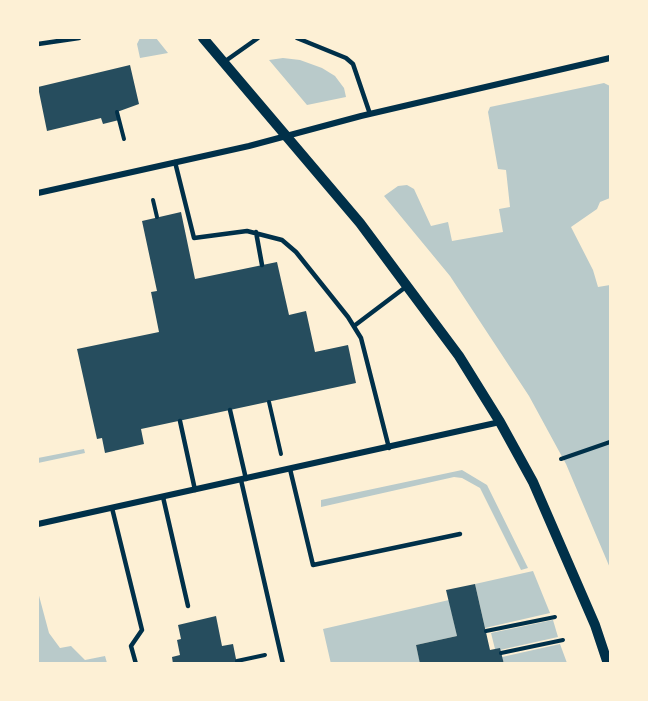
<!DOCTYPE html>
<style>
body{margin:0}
#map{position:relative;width:648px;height:701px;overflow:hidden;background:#fdf0d5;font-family:"Work Sans",sans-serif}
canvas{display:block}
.frame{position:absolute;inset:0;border:39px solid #fdf0d5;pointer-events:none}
</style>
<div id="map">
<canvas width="648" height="701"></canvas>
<div class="frame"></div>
</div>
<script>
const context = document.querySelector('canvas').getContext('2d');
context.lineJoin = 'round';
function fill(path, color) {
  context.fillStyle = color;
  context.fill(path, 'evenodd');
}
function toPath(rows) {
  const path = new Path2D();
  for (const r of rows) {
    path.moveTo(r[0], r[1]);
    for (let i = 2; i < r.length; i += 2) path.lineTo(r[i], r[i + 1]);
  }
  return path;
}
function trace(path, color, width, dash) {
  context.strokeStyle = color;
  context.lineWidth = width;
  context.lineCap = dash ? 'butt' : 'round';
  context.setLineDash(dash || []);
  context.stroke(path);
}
fill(toPath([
 [140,38,156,38,168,53,140,58,137,44],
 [283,58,300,60,322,68,335,76,344,88,346,97,307,105,269,60],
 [604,83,610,86,610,198,600,202,597,209,571,227,593,270,598,287,610,285,610,568,566,464,529,396,450,276,384,196,398,186,407,185,414,189,431,226,448,222,452,241,503,232,499,209,510,207,506,170,498,169,488,112,490,107],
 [84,449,85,453,38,463,38,458],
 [462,470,487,485,528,568,521,570,480,488,462,478,454,477,321,507,321,500],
 [533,571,550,613,485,628,475,584],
 [38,592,49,633,60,648,71,646,85,660,105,656,107,663,38,663],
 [449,600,457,636,416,645,420,663,331,664,323,629],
 [553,620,558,637,500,650,495,649,491,633],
 [560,644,567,663,504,663,502,657]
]), '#b9caca');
fill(toPath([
 [130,65,139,104,117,112,119,120,103,124,101,118,47,131,38,87],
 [181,212,195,279,277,262,289,315,306,311,315,352,348,345,356,383,141,429,144,444,105,453,102,438,97,439,77,349,159,332,151,292,157,291,142,221],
 [475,584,490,650,500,648,504,664,420,664,416,645,457,636,446,590],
 [216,616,222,646,233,644,237,664,173,664,172,657,180,655,177,640,181,639,178,625]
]), '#264d5e');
trace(toPath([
 [117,112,124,139],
 [153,200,157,217],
 [269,402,281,454],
 [561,459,610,442],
 [486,631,555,617],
 [501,653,563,640],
 [237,661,265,655]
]), '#003049', 4);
trace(toPath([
 [297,38,346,58,353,64,370,114],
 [38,44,79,38],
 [224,62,258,38],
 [175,162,194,238,247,231,282,240,296,252,348,317,361,338,389,448],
 [256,232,262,265],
 [354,326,407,286],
 [230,410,246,479],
 [180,421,195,490],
 [290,469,313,565,460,534],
 [241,480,283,664],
 [163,497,188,606],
 [112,508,142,630,131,646,136,664]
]), '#003049', 4.5);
trace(toPath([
 [38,193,249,146,361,116,610,58],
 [38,524,500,422]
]), '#003049', 6);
trace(toPath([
 [203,38,360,223,459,356,500,422,533,482,595,625,608,664]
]), '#003049', 10);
</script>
